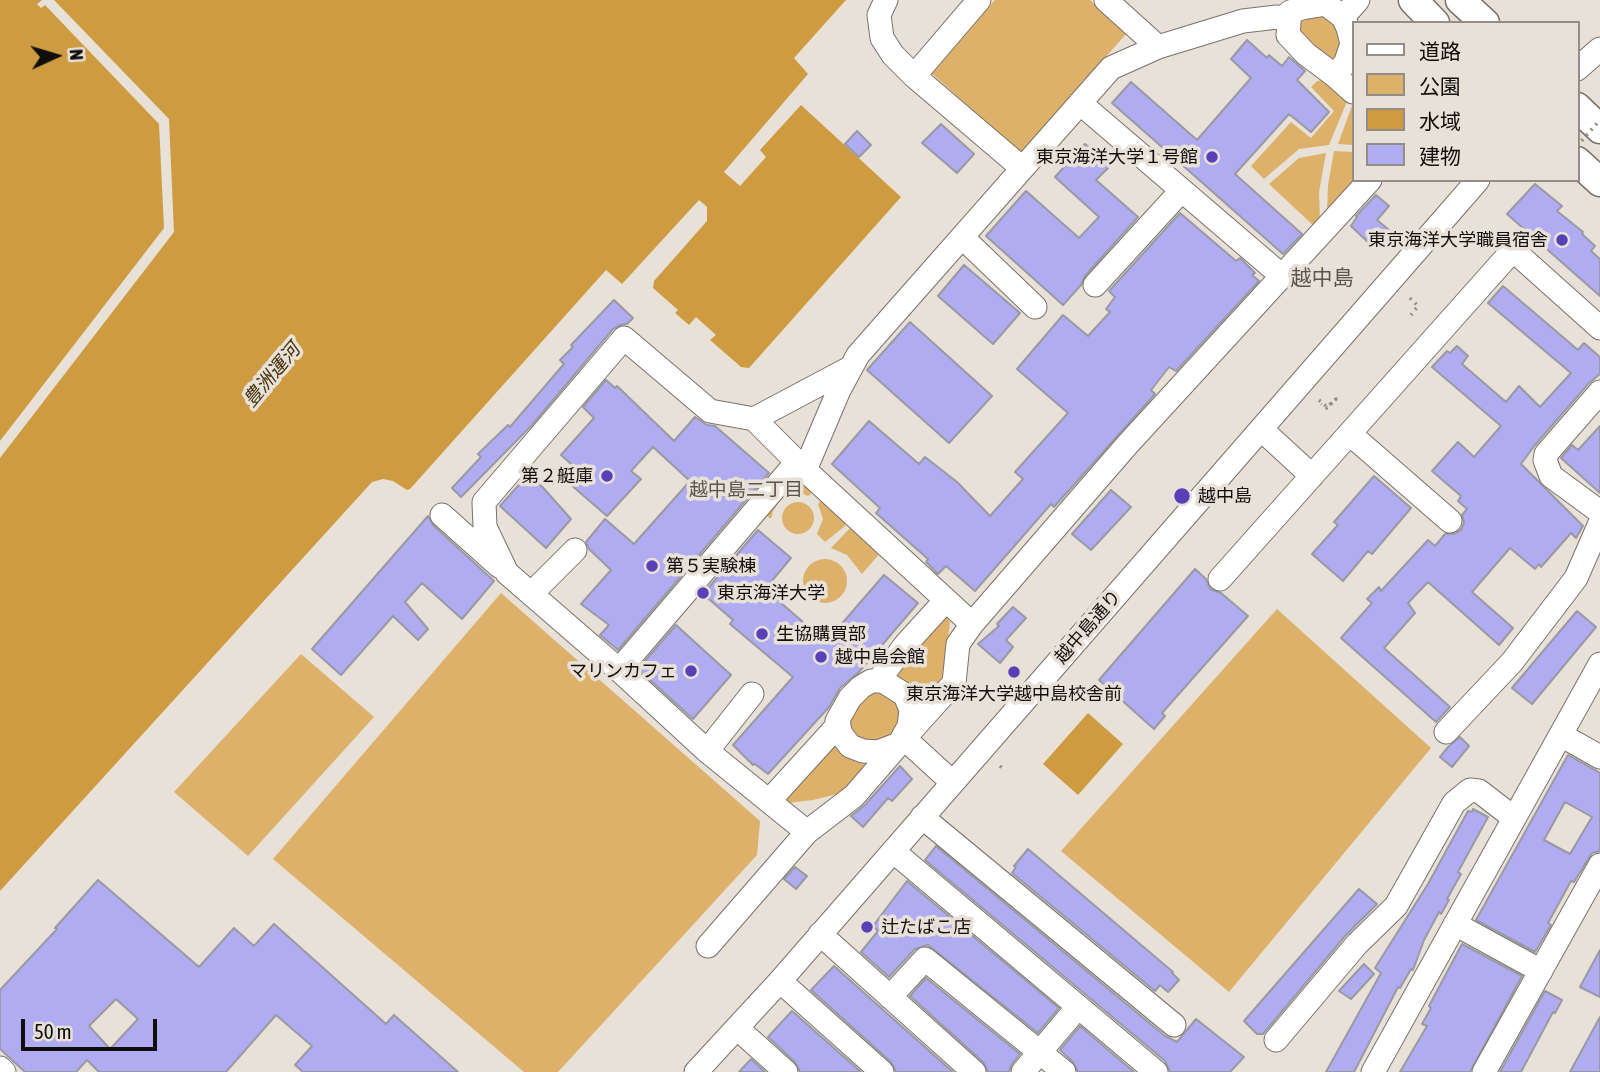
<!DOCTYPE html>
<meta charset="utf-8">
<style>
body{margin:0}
#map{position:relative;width:1600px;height:1072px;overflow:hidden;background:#e8e1d8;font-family:"Asap Condensed","Noto Sans JP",sans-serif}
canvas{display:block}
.legend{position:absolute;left:1352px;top:21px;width:228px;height:161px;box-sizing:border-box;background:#e8e1d8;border:2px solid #928d86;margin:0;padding:9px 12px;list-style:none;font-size:21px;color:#100e0b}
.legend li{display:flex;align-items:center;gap:14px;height:35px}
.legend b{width:35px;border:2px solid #928d86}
.north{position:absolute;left:21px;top:21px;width:70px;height:70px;-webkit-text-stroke:5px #e8e1d8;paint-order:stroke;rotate:86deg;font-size:19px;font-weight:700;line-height:28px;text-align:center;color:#100e0b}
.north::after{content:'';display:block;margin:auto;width:24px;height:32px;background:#100e0b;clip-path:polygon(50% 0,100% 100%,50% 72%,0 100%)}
.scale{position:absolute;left:21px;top:1019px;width:136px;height:32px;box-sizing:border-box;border:4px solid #100e0b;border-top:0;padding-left:9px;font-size:21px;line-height:24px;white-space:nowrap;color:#100e0b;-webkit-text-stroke:5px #e8e1d8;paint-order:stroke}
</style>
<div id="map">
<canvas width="1600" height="1072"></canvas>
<ul class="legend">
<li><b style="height:9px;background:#fff"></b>道路</li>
<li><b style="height:19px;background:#ddb169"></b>公園</li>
<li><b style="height:19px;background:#ce9b41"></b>水域</li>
<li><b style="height:19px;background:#afacf1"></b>建物</li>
</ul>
<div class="north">N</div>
<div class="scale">50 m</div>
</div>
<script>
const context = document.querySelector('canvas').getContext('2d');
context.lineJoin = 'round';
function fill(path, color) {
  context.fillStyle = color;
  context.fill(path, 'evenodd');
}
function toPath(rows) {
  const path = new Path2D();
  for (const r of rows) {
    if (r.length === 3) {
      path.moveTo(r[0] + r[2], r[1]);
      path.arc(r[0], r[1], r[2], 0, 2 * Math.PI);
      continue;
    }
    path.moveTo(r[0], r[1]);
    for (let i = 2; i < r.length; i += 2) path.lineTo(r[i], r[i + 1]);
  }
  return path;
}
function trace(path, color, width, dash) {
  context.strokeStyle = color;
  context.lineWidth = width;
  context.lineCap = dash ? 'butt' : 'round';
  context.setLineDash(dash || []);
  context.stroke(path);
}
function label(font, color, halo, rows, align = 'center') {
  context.font = font + ' "Asap Condensed","Noto Sans JP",sans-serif';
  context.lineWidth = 7;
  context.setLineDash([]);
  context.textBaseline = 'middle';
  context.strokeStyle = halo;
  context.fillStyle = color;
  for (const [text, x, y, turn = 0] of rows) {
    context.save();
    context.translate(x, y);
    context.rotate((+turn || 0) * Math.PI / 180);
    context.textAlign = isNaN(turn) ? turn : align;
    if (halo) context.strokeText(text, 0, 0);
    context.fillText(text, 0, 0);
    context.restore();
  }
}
fill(toPath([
 [995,0,1090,0,1127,33,1021,153,930,72],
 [1322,15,1343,33,1342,55,1332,59,1319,56,1296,27,1301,18],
 [1328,79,1348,99,1329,145,1299,149,1264,179,1251,166,1291,122,1311,138,1334,111,1311,87,1317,81],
 [1353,103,1353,145,1338,144],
 [1334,151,1353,152,1353,180,1357,180,1327,212,1328,185],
 [1326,153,1319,192,1320,223,1315,227,1269,184,1299,158],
 [794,475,813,492,808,496,797,492,781,499,773,511,771,519,762,512],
 [822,499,846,522,845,526,825,542,817,534,823,519,818,504],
 [798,518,16],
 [852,526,881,552,862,574,847,555,831,548],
 [825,581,22],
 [501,593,760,821,757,855,558,1072,524,1072,273,859],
 [1277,609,1431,748,1229,992,1061,851],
 [943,612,950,622,944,672,942,682,917,712,886,677],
 [301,654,374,717,248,856,174,792],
 [874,689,903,707,896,733,879,746,849,736,849,712],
 [834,734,847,755,856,762,867,765,845,792,813,800,788,803,784,801]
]), '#ddb169');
fill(toPath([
 [0,0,846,0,794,58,808,74,724,172,740,186,766,157,760,150,801,105,901,197,749,368,741,367,710,340,716,335,696,317,689,325,675,313,678,310,653,288,654,281,707,221,707,207,699,200,622,284,606,270,410,489,407,490,393,481,383,479,372,482,0,891],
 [1088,713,1123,744,1078,795,1043,764]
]), '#ce9b41');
fill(toPath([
 [42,0,54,0,169,119,174,232,0,458,0,441,164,228,159,124,45,5,41,8,37,4]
]), '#e8e1d8');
const building = toPath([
 [1247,40,1267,58,1269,55,1282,66,1289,57,1305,71,1297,80,1329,112,1311,132,1289,114,1235,174,1302,234,1283,254,1112,103,1131,82,1197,140,1251,78,1231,59,1247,40],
 [941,124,974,154,957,173,922,143,941,124],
 [857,131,871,145,859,157,845,144,857,131],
 [1085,144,1110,166,1096,180,1138,217,1085,276,1081,285,1063,305,986,236,1026,191,1079,238,1099,217,1055,177,1085,144],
 [1535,184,1562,206,1557,211,1583,232,1582,234,1595,246,1591,251,1600,259,1600,296,1507,214,1535,184],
 [1376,195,1389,206,1377,220,1389,230,1374,248,1351,226,1357,217,1356,216,1376,195],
 [1180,213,1236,261,1240,258,1255,273,1252,275,1259,281,1176,371,1169,367,1151,390,1155,394,1054,507,1051,504,975,591,946,566,938,574,926,562,928,559,876,513,880,508,832,464,869,421,919,464,925,457,957,482,990,516,1023,479,1015,472,1068,413,1017,369,1063,315,1088,336,1110,312,1106,309,1115,297,1109,291,1180,213],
 [964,265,1020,313,993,344,938,296,964,265],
 [1503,286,1578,350,1584,343,1600,357,1600,374,1589,383,1535,445,1521,464,1583,526,1576,538,1571,533,1541,567,1539,564,1535,569,1510,548,1472,592,1513,628,1499,645,1428,582,1408,603,1415,613,1384,648,1450,707,1436,722,1341,638,1372,603,1367,599,1379,587,1381,591,1428,540,1435,546,1445,534,1454,534,1461,530,1464,523,1462,515,1467,509,1458,501,1461,496,1432,471,1458,442,1474,457,1501,426,1432,367,1447,351,1450,353,1457,346,1468,356,1462,364,1506,402,1519,386,1540,407,1571,373,1488,303,1503,286],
 [614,300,633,318,627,324,620,325,613,329,532,425,461,497,452,488,481,457,478,454,508,425,510,427,564,364,560,360,573,347,571,345,614,300],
 [910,322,992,396,949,443,867,370,910,322],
 [606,380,615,388,617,386,674,441,695,417,707,425,715,426,769,473,618,650,600,635,609,625,581,604,611,570,589,549,586,542,605,519,634,544,690,481,653,447,631,471,641,479,607,516,570,484,580,472,561,455,594,418,583,407,606,380],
 [1600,426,1600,493,1561,458,1572,445,1578,450,1600,426],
 [1374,476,1411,508,1372,554,1368,551,1343,581,1312,554,1338,525,1334,522,1374,476],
 [526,477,534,485,538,482,571,519,546,548,500,506,526,477],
 [1111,490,1131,507,1091,550,1072,534,1111,490],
 [428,516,433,525,494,581,462,619,422,583,405,602,428,629,418,640,393,616,341,675,312,649,428,516],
 [758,530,791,558,765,589,826,642,884,575,918,603,859,672,840,688,829,707,768,774,755,764,753,765,733,745,793,677,730,624,733,620,703,594,758,530],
 [1195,569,1206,579,1210,589,1221,593,1248,616,1162,713,1165,716,1154,729,1099,680,1195,569],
 [1013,607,1026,618,1006,640,1013,647,1000,663,978,644,999,626,997,624,1013,607],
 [1577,611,1596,627,1532,704,1512,688,1577,611],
 [676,625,731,675,693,719,638,669,676,625],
 [1460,737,1469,746,1452,767,1440,757,1449,746,1460,737],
 [1568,755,1600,773,1600,851,1592,853,1574,882,1571,881,1548,923,1551,925,1535,952,1476,920,1568,755],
 [1565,802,1592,817,1570,854,1544,840,1565,802],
 [900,766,912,779,892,801,888,798,863,827,851,816,865,805,900,766],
 [1473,809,1488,817,1458,872,1461,874,1447,899,1449,900,1441,914,1439,912,1424,940,1413,970,1411,969,1400,988,1398,987,1354,1072,1326,1072,1381,973,1375,968,1428,884,1468,811,1472,812,1473,809],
 [936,846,1165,1036,1177,1042,1196,1019,1244,1057,1230,1072,1170,1072,1165,1061,925,860,936,846],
 [1028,849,1173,972,1172,973,1179,980,1168,992,1160,985,1155,991,1012,873,1016,867,1014,866,1028,849],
 [795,867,807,876,796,889,784,879,795,867],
 [98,880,199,967,234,928,254,946,274,924,386,1024,394,1015,458,1072,303,1072,295,1065,312,1046,276,1015,226,1072,99,1072,87,1060,76,1072,25,1072,0,1049,0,990,57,929,55,928,98,880],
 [116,999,138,1019,110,1049,89,1026,116,999],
 [907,881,1059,1008,1038,1033,928,945,915,949,889,977,861,952,878,931,873,926,907,881],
 [1359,889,1377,904,1346,935,1263,1034,1257,1034,1244,1021,1359,889],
 [1462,944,1522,976,1470,1072,1400,1072,1427,1026,1422,1024,1431,1008,1429,1006,1462,944],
 [1600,950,1600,997,1580,987,1600,950],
 [1364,964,1374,974,1351,999,1339,991,1364,964],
 [834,966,881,1008,953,1072,896,1072,891,1062,811,990,834,966],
 [926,978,1020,1054,1012,1064,1009,1072,988,1072,983,1062,910,996,926,978],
 [1545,991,1562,1000,1555,1013,1553,1012,1521,1072,1500,1072,1545,991],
 [792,1011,861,1072,800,1072,795,1062,768,1037,792,1011],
 [1600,1017,1600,1072,1570,1072,1600,1017],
 [1080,1026,1134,1072,1078,1072,1073,1062,1060,1050,1080,1026],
 [751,1059,765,1072,739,1072,751,1059]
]);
fill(building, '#afacf1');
trace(building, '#9999a3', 2);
const minor = toPath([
 [886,0,879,15,882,38,893,55,914,76],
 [979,0,914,76,1022,168],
 [1106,0,1158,47],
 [1326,4,1343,17,1348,28,1352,44,1345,64,1334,75,1306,54,1288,35,1290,12,1302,8,1326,4],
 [1343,17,1358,0],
 [1289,20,1277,17,1243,21,1158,47,1111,68,858,355,839,390,805,470,972,624,1127,445,1370,180],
 [1577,69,1600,49],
 [1334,75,1353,92],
 [1080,103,1282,276],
 [962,237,1035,307],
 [1095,285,1181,191],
 [1600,392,1546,454,1545,460,1551,476,1600,512],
 [754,419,850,368],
 [1261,429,1312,476],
 [1350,434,1450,521],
 [805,470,754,419,710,411,624,338,484,502,485,527,507,573,619,670,707,751,807,832,854,796,899,744,878,752,863,751,850,746,841,734,837,721,850,698,861,687,871,681,883,681,905,695,911,710,909,726,899,744,954,683,958,644,972,624],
 [442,515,499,566],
 [1220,579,1513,250,1600,328],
 [531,594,575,550],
 [619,670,797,462],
 [878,681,906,644,946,600],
 [1446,732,1512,662,1576,578,1600,523],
 [1561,735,1600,757],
 [905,739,952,782],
 [707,751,752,694],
 [769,801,839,724],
 [922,817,1174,1025],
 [893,851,1156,1072],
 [1455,924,1541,971],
 [820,934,974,1072],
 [708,946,807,832],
 [780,981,882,1072],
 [890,997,925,959,1064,1072],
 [737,1028,786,1072],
 [1276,1040,1357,944,1396,906,1454,803,1470,790,1479,791,1514,818],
 [0,1068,4,1072],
 [696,1072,780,981,1478,180],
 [1023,1072,1078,1007],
 [1373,1072,1600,664],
 [1484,1072,1600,865]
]);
const major = toPath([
 [1413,0,1435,23],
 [1460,0,1485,23],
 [1577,107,1600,129],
 [1577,161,1600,182]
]);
trace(minor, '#78726a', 25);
trace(major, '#78726a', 31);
trace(toPath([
 [1410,298,1418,306,1411,315],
 [1319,400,1327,407,1336,399,1327,408,1321,404],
 [1000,766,1005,771]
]), '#928d86', 3.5, [2, 5]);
trace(minor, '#fff', 23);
trace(major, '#fff', 28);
trace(toPath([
 [1577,146,1600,120]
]), '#928d86', 3.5, [2, 5]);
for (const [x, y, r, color] of [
 [1212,157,7,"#5740b8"],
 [1562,240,7,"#5740b8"],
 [607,476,7,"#5740b8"],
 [1182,496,9,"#5740b8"],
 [652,566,7,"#5740b8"],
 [703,593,7,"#5740b8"],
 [762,634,7,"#5740b8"],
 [821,657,7,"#5740b8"],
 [691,671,7,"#5740b8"],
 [1014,672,7,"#5740b8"],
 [867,927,7,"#5740b8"]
]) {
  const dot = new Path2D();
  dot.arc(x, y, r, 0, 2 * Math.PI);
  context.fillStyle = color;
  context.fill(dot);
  trace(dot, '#e8e1d8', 2.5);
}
label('18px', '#100e0b', '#e8e1d8', [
 ["東京海洋大学１号館",1198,157,"right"],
 ["東京海洋大学職員宿舎",1548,240,"right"],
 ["第２艇庫",593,476,"right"],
 ["越中島",1198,496],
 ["第５実験棟",666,566],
 ["東京海洋大学",717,593],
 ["生協購買部",776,634],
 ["越中島会館",835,657],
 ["マリンカフェ",677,671,"right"],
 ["東京海洋大学越中島校舎前",1014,694,"center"],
 ["辻たばこ店",881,927]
], 'left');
label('18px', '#100e0b', '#e8e1d8', [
 ["越中島通り",1088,627,-49]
]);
label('italic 19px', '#422d05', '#e8e1d8', [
 ["豊洲運河",272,375,-50]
]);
label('19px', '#5a554c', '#e8e1d8', [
 ["越中島二丁目",746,490]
]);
label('21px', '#5a554c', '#e8e1d8', [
 ["越中島",1322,278]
]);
</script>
